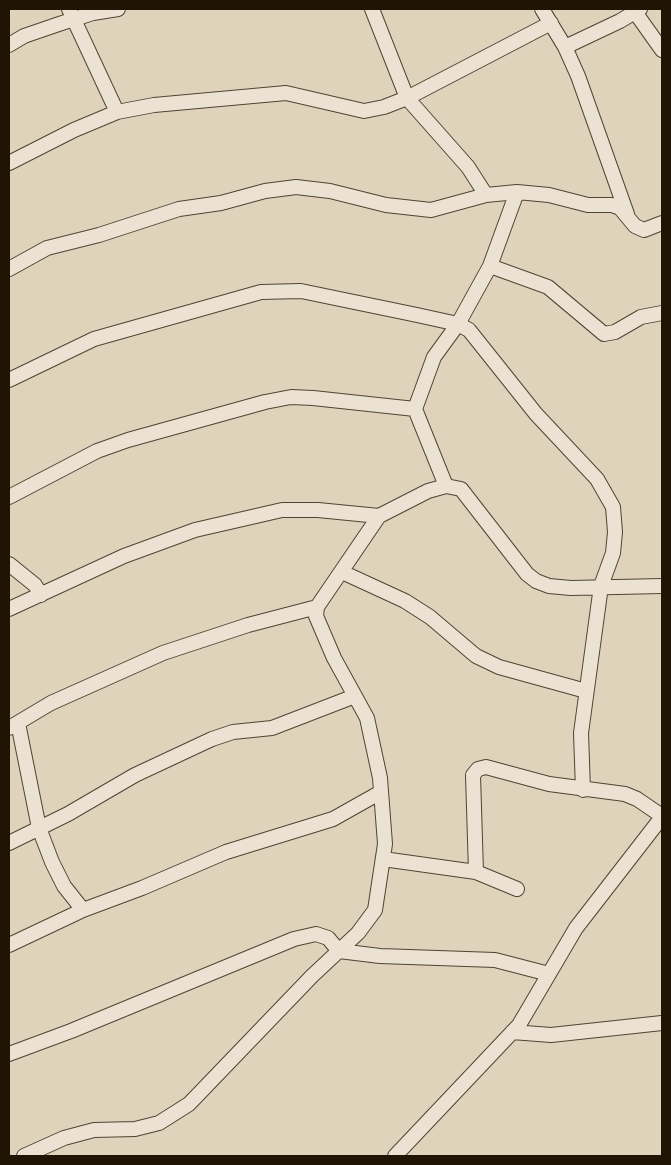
<!DOCTYPE html>
<style>
body{margin:0}
#map{position:relative;width:671px;height:1165px;overflow:hidden;background:#e0d3bb;font-family:"Gentium Book Plus",serif}
canvas{display:block}
.frame{position:absolute;inset:0;border:10px solid #201405;pointer-events:none}
</style>
<div id="map">
<canvas width="671" height="1165"></canvas>
<div class="frame"></div>
</div>
<script>
const context = document.querySelector('canvas').getContext('2d');
context.lineJoin = 'round';
function toPath(rows) {
  const path = new Path2D();
  for (const r of rows) {
    path.moveTo(r[0], r[1]);
    for (let i = 2; i < r.length; i += 2) path.lineTo(r[i], r[i + 1]);
  }
  return path;
}
function trace(path, color, width, dash) {
  context.strokeStyle = color;
  context.lineWidth = width;
  context.lineCap = dash ? 'butt' : 'round';
  context.setLineDash(dash || []);
  context.stroke(path);
}
const minor = toPath([
 [69,9,117,112],
 [372,9,407,98,468,167,486,195],
 [542,9,565,47,578,76,627,214],
 [635,12,662,50],
 [9,45,24,36,59,24,93,13,118,9],
 [565,47,620,21,640,9],
 [9,163,74,130,117,112,154,105,286,93,364,111,384,107,407,98,551,23],
 [490,266,548,287,604,334,615,332,641,317,662,313],
 [9,269,47,248,99,235,179,209,221,203,265,191,296,187,330,191,386,205,431,210,486,195,517,192,549,195,588,205,612,205,620,208,635,226,644,230,662,223],
 [9,380,94,339,261,292,301,291,417,315,458,324,469,330,536,414,597,479,613,507,615,532,613,553,601,586,581,733,583,790],
 [446,486,415,409,434,357,458,324,490,266,517,192],
 [9,497,97,451,128,440,265,402,291,397,313,398,415,409],
 [9,564,35,585,41,595],
 [342,572,405,601,430,617,476,656,499,667,586,691],
 [9,609,124,556,195,530,282,510,318,510,379,516],
 [18,723,39,828,52,862,64,886,83,910],
 [9,728,51,703,163,653,248,625,317,607],
 [9,843,68,814,135,775,212,739,233,732,272,728,355,696],
 [383,859,476,872,517,889],
 [476,872,473,775,478,769,486,767,549,784,625,794,637,799,662,816],
 [9,945,83,910,142,888,226,852,333,819,381,792],
 [512,1032,551,1035,662,1023],
 [9,1054,71,1031,294,939,316,934,328,938,339,951,380,956,495,960,549,974],
 [24,1156,64,1138,94,1130,135,1129,159,1123,189,1104,312,976,358,933,375,910,385,844,380,778,367,718,334,658,316,616,317,607,379,516,428,491,446,486,461,489,527,574,536,581,549,586,571,588,662,586],
 [395,1156,519,1025,576,928,662,817]
]);
trace(minor, '#504432', 16);
trace(minor, '#ebe2d3', 14);
</script>
